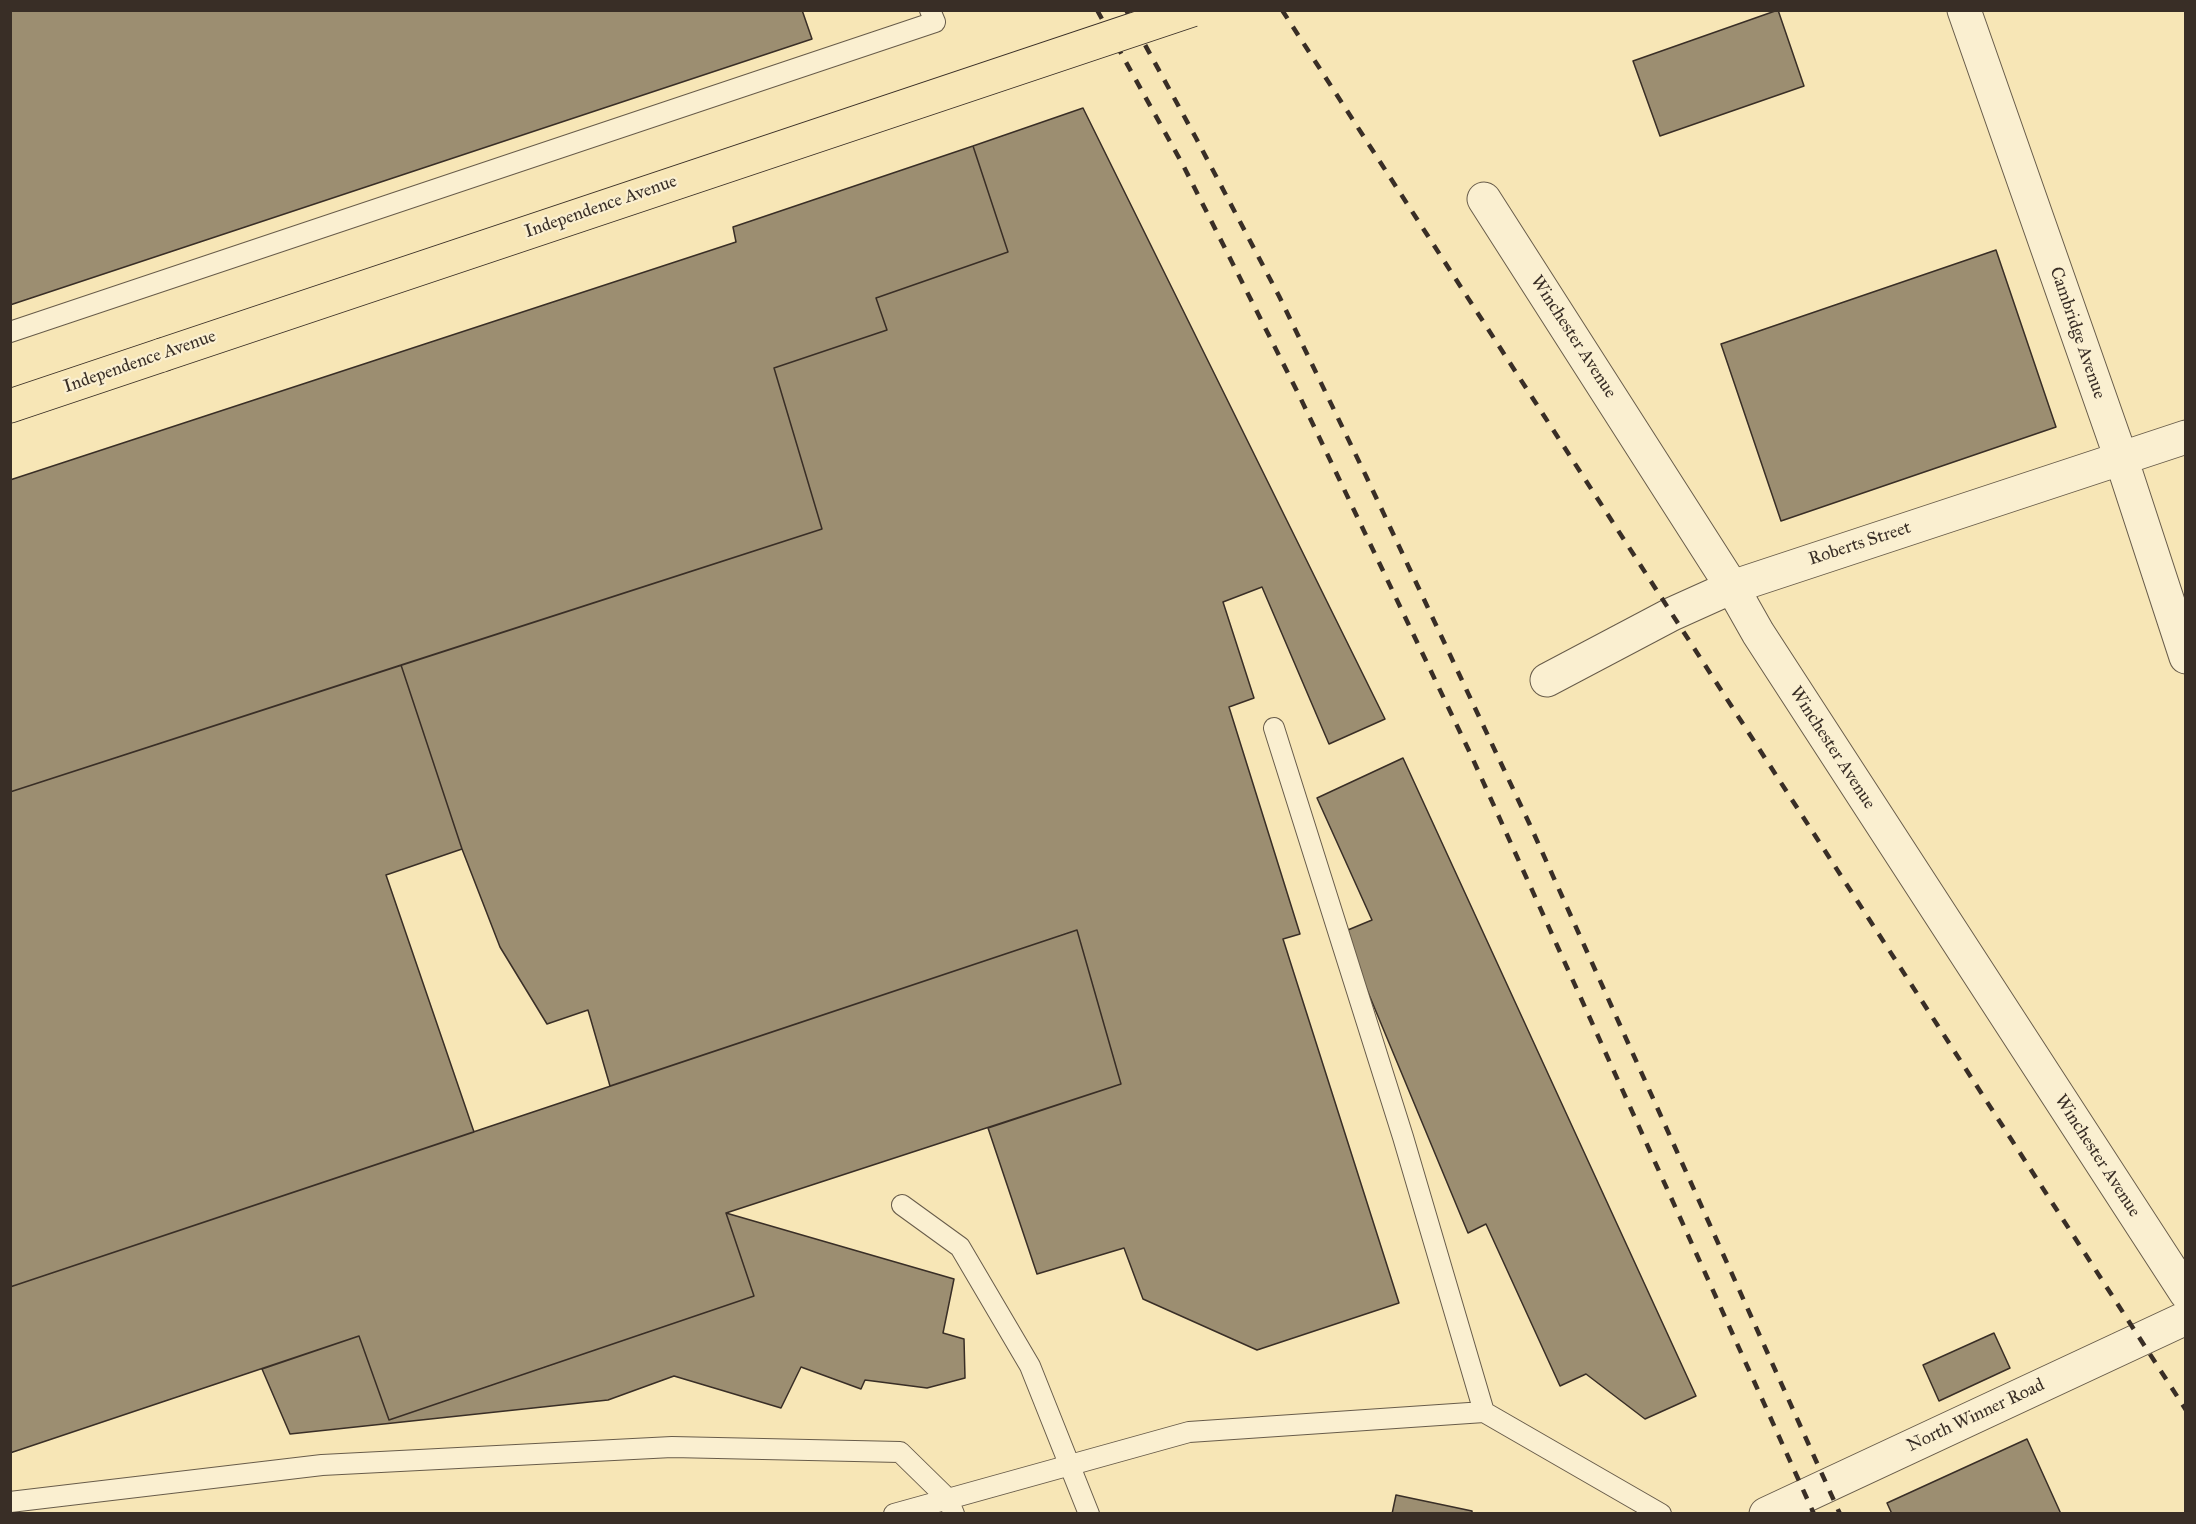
<!DOCTYPE html>
<style>
body{margin:0}
#map{position:relative;width:2196px;height:1524px;overflow:hidden;background:#f7e6b6;font-family:"IM FELL Great Primer",serif}
canvas{display:block}
.frame{position:absolute;inset:0;border:12px solid #392e26;pointer-events:none}
</style>
<div id="map">
<canvas width="2196" height="1524"></canvas>
<div class="frame"></div>
</div>
<script>
const context = document.querySelector('canvas').getContext('2d');
context.lineJoin = 'round';
function fill(path, color) {
  context.fillStyle = color;
  context.fill(path, 'evenodd');
}
function toPath(rows) {
  const path = new Path2D();
  for (const r of rows) {
    path.moveTo(r[0], r[1]);
    for (let i = 2; i < r.length; i += 2) path.lineTo(r[i], r[i + 1]);
  }
  return path;
}
function trace(path, color, width, dash) {
  context.strokeStyle = color;
  context.lineWidth = width;
  context.lineCap = dash ? 'butt' : 'round';
  context.setLineDash(dash || []);
  context.stroke(path);
}
function label(font, color, halo, rows, align = 'center') {
  context.font = font + ' "IM FELL Great Primer",serif';
  context.lineWidth = 4.5;
  context.setLineDash([]);
  context.textBaseline = 'middle';
  context.strokeStyle = halo;
  context.fillStyle = color;
  for (const [text, x, y, turn = 0] of rows) {
    context.save();
    context.translate(x, y);
    context.rotate((+turn || 0) * Math.PI / 180);
    context.textAlign = isNaN(turn) ? turn : align;
    if (halo) context.strokeText(text, 0, 0);
    context.fillText(text, 0, 0);
    context.restore();
  }
}
const building = toPath([
 [10,10,802,10,812,39,10,305,10,10],
 [1778,10,1804,86,1660,136,1633,61,1778,10],
 [1083,108,1385,719,1329,744,1262,587,1223,602,1254,698,1229,707,1300,934,1283,939,1399,1303,1257,1350,1143,1299,1124,1248,1037,1274,988,1128,1121,1084,1077,930,610,1086,588,1010,547,1024,500,947,462,849,401,665,822,529,774,368,887,330,876,298,1008,252,973,146,1083,108],
 [973,146,1008,252,876,298,887,330,774,368,822,529,10,792,10,480,736,242,733,227,973,146],
 [1996,250,2056,427,1781,521,1721,344,1996,250],
 [401,665,462,849,386,875,474,1132,10,1287,10,792,401,665],
 [1403,758,1696,1396,1645,1419,1586,1374,1560,1386,1486,1224,1468,1233,1343,932,1372,920,1317,798,1403,758],
 [1077,930,1121,1084,726,1213,754,1296,389,1420,359,1336,10,1453,10,1287,1077,930],
 [726,1213,954,1279,943,1333,964,1339,965,1378,927,1388,865,1380,861,1389,801,1367,781,1408,674,1376,608,1400,290,1434,262,1369,359,1336,389,1420,754,1296,726,1213],
 [1994,1333,2010,1368,1939,1401,1923,1365,1994,1333],
 [2027,1439,2061,1514,1892,1514,1887,1503,2027,1439],
 [1396,1495,1472,1511,1472,1514,1392,1514,1396,1495]
]);
fill(building, '#9c8e71');
trace(building, '#392e26', 1.5);
const lane = toPath([
 [10,332,935,22,930,10],
 [1274,728,1403,1137,1484,1412],
 [902,1205,960,1247,1030,1366,1089,1514],
 [10,1502,322,1465,672,1447,900,1452,948,1499,954,1514],
 [894,1514,1189,1432,1484,1412,1661,1514]
]);
const street = toPath([
 [1964,10,2121,458,2186,657],
 [1484,199,1732,587,1758,633,2186,1293],
 [1547,680,1672,614,1732,587,2186,437],
 [1766,1514,2186,1318]
]);
const primary = toPath([
 [10,406,162,355]
]);
trace(lane, '#685c4a', 22);
trace(street, '#685c4a', 35);
trace(primary, '#392e26', 35);
trace(lane, '#faefd0', 20);
trace(street, '#faefd0', 33);
trace(primary, '#f7e6b6', 33);
trace(toPath([
 [1097,10,1183,165,1299,395,1471,755,1814,1514],
 [1126,10,1196,138,1279,296,1366,476,1530,825,1840,1514],
 [1282,10,2186,1410]
]), '#392e26', 4.5, [10, 10]);
const primaryBridge = toPath([
 [162,355,1192,10]
]);
trace(primaryBridge, '#392e26', 35, []);
trace(primaryBridge, '#f7e6b6', 33);
label('18px', '#392e26', '#faefd0', [
 ["Independence Avenue",601,207,-19],
 ["Cambridge Avenue",2077,333,71],
 ["Winchester Avenue",1573,337,57],
 ["Independence Avenue",140,362,-19],
 ["Roberts Street",1860,544,-18],
 ["Winchester Avenue",1832,748,57],
 ["Winchester Avenue",2097,1156,57],
 ["North Winner Road",1976,1416,-25]
]);
</script>
